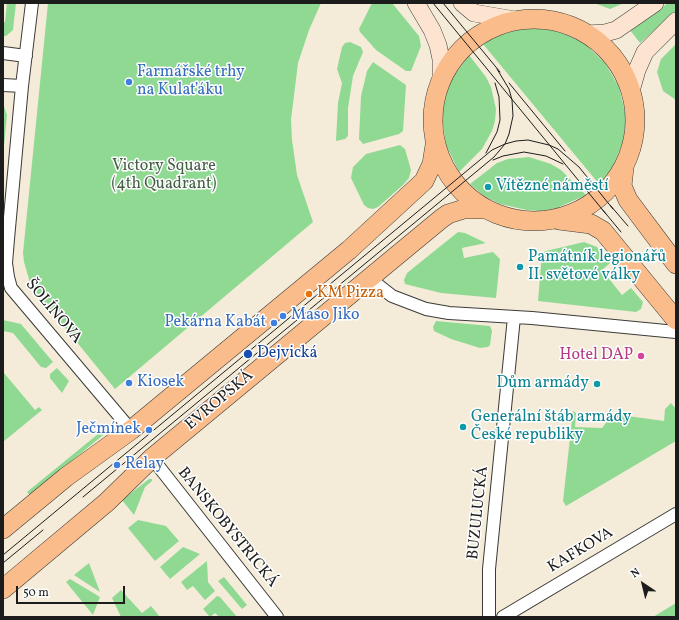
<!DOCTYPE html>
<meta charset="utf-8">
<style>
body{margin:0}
#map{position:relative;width:679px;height:620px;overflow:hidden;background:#f4ecd9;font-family:Vollkorn,serif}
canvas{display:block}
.frame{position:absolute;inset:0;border:4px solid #1c1c1c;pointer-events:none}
.north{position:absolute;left:623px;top:564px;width:40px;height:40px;-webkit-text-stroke:3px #fff;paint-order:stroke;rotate:325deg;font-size:11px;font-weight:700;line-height:16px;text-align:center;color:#1c1c1c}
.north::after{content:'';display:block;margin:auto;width:14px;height:18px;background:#1c1c1c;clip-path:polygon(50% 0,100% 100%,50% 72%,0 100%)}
.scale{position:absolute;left:16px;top:586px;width:109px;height:18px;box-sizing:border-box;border:2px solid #1c1c1c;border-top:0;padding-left:5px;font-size:12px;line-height:14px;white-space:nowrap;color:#1c1c1c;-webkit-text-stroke:3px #fff;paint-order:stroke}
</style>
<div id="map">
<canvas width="679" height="620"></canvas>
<div class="frame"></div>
<div class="north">N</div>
<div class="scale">50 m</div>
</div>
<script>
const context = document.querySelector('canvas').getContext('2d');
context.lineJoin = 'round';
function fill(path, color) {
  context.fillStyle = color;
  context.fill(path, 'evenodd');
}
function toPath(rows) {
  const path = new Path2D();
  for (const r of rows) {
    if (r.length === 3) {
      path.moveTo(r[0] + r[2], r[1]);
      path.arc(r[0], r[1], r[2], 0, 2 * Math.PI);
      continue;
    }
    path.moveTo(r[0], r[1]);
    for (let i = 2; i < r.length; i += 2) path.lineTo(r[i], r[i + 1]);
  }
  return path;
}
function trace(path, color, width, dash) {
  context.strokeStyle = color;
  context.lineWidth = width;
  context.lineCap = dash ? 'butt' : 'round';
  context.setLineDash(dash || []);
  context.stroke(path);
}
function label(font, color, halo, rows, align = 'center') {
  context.font = font + ' Vollkorn,serif';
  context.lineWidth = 3;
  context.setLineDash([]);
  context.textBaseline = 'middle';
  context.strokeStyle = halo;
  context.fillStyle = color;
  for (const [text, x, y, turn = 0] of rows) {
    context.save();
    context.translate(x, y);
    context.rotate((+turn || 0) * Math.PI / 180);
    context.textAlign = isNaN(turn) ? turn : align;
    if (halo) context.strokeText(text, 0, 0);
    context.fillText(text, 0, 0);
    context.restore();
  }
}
fill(toPath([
 [7,3,16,3,13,30,6,36,3,36,3,22,5,22],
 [48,3,321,3,309,30,298,63,291,120,292,140,297,175,313,222,115,389,31,286,24,262,23,253],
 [372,3,392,3,419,36,421,46,411,71,406,71,376,50,360,32,359,29],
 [594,3,624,3,610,9],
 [668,3,676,3,676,11,640,43,630,30],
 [530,28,558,31,584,43,605,63,619,87,626,117,623,142,612,168,599,184,483,44,505,32],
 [350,42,361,47,363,52,353,76,348,108,348,136,345,139,336,141,338,103,342,83,337,69,342,47,345,43],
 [676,44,676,100,663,91,657,72,661,59],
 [469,55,486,77,491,87,496,109,495,121,492,131,482,149,459,172,446,145,442,115,445,97,451,80],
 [373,62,406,85,403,131,399,134,363,144,359,139,361,96,367,71],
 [3,103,7,115,3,157],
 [400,145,405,149,411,170,409,178,403,185,378,207,373,209,368,208,364,205,351,178,353,167,366,154],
 [529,157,551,164,561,170,586,195,557,208,540,211,527,210,500,204,484,196,470,184,497,163,508,159],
 [458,232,465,233,486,243,462,248,464,258,493,252,500,259,496,298,441,293,405,284,404,280,407,273],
 [584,242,597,247,610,263,602,270,622,295,631,288,643,302,641,309,636,312,538,301,542,253,546,251],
 [3,320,21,324,53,362,46,368,41,367,13,333,3,331],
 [436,321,490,326,492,331,490,345,488,347,480,348,451,339,434,331,433,327],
 [57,368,69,381,62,393,50,378,50,374],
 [4,373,35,410,39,407,42,410,3,442],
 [671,403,676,409,676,441,566,506,563,501,573,411,576,413,575,427,602,428,613,414,664,421,665,409],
 [109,425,107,431,102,436,30,495,27,492],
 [149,479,152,479,152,481,145,487,134,515,122,500],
 [138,520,166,526,179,541,155,561,128,528],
 [183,547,200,554,170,579,160,567],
 [207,561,208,582,215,591,205,600,193,586,187,590,181,582],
 [89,563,100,592,74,575],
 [224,577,247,605,242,609,218,581],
 [70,579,100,597,93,615,66,582],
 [121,590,142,613,151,606,160,617,121,617,112,598],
 [217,596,220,597,237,617,219,617,215,613,210,617,203,609],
 [676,603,676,617,653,617]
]), '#90d993');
const minor = toPath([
 [32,3,22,86,8,239,6,263,8,277,11,288,131,430],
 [3,53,26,56],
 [3,85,22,86],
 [369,278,392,296,426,309,449,313,532,318,676,332],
 [152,458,277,617],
 [489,617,489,569,514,317],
 [503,617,676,514]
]);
const secondary = toPath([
 [416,3,432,30,438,45,441,59,441,80],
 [462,3,474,13,515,20],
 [587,34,605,33,616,30,655,3],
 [631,91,637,70,645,52,676,21]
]);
const primary = toPath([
 [534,120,101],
 [624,168,622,186,628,200,676,264],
 [559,220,591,224,603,231,676,320],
 [3,529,66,477,131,430,349,250,424,181,432,164,435,145],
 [3,589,107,502,152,458,441,219,448,214,464,209,487,209]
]);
trace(minor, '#3c3b38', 14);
trace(secondary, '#3c3b38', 18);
trace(primary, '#3c3b38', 20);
trace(minor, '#fff', 12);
trace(secondary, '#fde4d0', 17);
trace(primary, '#f9bc8a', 19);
trace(toPath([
 [433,3,606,214],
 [443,3,500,72],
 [509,83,565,151],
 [486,153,497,132,500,120,499,97,495,83],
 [493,160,503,156,524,152,546,156,563,164],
 [610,205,628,226],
 [602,209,621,232],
 [83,497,494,157,505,144,509,134,513,116,512,100,509,89,497,69],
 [3,555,492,150,505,144,516,141,528,140,549,145,558,149,579,167,613,209],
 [3,563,43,530]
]), '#1c1c1c', 1);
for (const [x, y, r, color] of [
 [129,82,4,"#3f7fe0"],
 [488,187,4,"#0f9aa8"],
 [520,267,4,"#0f9aa8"],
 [309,294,4,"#e8710a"],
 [283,316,4,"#3f7fe0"],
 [274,323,4,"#3f7fe0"],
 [248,354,5,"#1a4fb4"],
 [641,356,4,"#d1479c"],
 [129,383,4,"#3f7fe0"],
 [597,384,4,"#0f9aa8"],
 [463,427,4,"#0f9aa8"],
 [149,430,4,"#3f7fe0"],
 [117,465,4,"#3f7fe0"]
]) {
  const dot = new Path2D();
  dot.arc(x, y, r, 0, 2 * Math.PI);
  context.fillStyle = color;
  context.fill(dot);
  trace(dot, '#fff', 1.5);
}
label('16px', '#366cbe', '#fff', [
 ["Farmářské trhy",137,73],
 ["na Kulaťáku",137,91],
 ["Maso Jiko",291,316],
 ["Pekárna Kabát",266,323,"right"],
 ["Kiosek",137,383],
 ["Ječmínek",141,430,"right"],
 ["Relay",125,465]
], 'left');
label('16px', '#455e46', '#fff', [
 ["Victory Square",164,167],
 ["(4th Quadrant)",164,185]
]);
label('16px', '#0d838f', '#fff', [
 ["Vítězné náměstí",496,187],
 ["Památník legionářů",528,258],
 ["II. světové války",528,276],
 ["Dům armády",589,384,"right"],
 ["Generální štáb armády",471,418],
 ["České republiky",471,436]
], 'left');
label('16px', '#c56008', '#fff', [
 ["KM Pizza",317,294]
], 'left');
label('16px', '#1c1c1c', '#fff', [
 ["ŠOLÍNOVA",53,312,50],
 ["EVROPSKÁ",220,401,-40],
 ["BUZULUCKÁ",479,513,-84],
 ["BANSKOBYSTRICKÁ",227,528,51],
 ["KAFKOVA",581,551,-31]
]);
label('16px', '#164399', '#fff', [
 ["Dejvická",257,354]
], 'left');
label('16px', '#b23c85', '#fff', [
 ["Hotel DAP",633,356]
], 'right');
</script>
